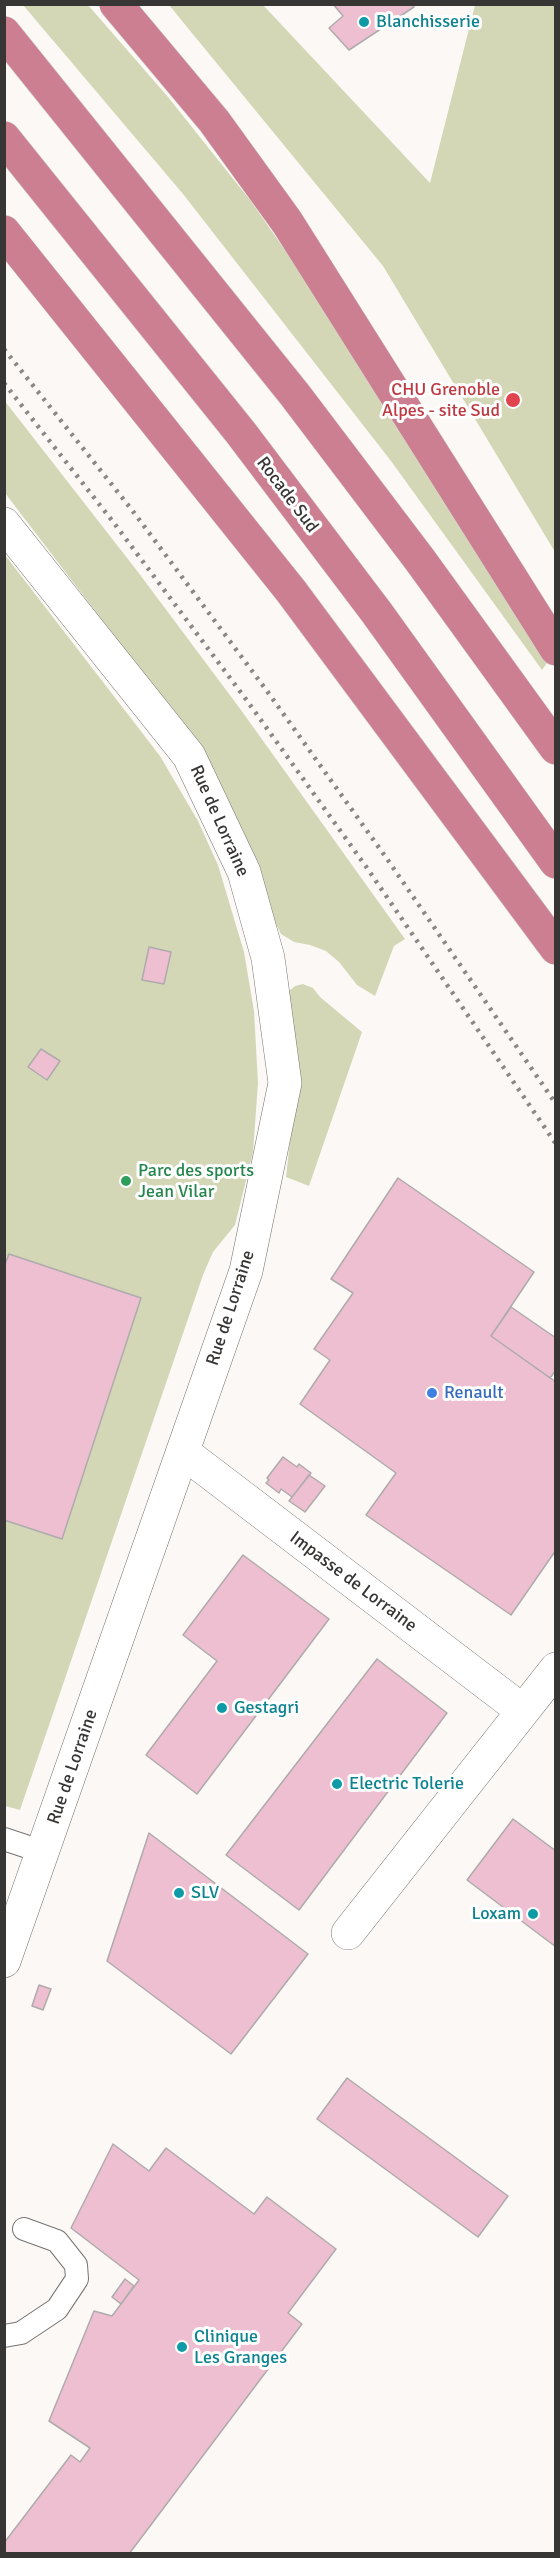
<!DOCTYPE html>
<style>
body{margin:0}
#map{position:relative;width:560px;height:2558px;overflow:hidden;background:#fcf8f5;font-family:Signika,sans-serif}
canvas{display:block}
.frame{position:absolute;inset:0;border:6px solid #383635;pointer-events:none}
</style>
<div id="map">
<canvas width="560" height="2558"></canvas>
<div class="frame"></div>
</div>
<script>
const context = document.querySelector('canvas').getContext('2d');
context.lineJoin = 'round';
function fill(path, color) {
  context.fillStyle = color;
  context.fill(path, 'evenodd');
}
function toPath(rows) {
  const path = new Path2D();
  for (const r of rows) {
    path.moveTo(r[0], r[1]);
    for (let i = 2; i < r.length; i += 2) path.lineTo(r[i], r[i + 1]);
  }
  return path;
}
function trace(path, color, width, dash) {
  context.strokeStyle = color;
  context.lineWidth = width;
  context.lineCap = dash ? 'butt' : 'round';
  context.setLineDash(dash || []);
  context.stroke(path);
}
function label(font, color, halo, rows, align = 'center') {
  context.font = font + ' Signika,sans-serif';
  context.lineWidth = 6;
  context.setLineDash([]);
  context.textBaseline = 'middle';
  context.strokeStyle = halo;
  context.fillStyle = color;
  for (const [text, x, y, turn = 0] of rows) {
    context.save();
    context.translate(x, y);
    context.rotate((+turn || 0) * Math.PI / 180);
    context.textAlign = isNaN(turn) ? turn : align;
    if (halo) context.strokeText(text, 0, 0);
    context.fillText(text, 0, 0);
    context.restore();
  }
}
fill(toPath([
 [23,5,88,5,168,97,250,200,308,283,510,603,547,663,542,670,391,461,183,194],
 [169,5,263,5,430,183,475,5,555,5,555,552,383,266],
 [4,400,138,572,241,710,405,939,394,946,375,996,357,985,339,962,326,951,310,945,294,942,281,934,173,713,5,493],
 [5,555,160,756,198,821,218,865,244,952,254,1011,258,1083,253,1152,235,1225,213,1252,203,1275,20,1810,5,1806],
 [303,984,313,988,320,997,362,1032,309,1186,286,1177,292,1123,289,991,295,986]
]), '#d4d7b6');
const building = toPath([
 [333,4,412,4,414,7,349,50,329,28,343,16,333,4],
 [149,947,171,952,164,984,142,980,149,947],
 [41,1049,60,1061,47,1080,28,1067,41,1049],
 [398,1178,534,1272,491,1336,556,1382,556,1550,511,1615,366,1515,396,1473,300,1404,330,1360,314,1349,353,1293,331,1279,398,1178],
 [9,1254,141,1298,62,1539,4,1520,4,1267,9,1254],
 [511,1307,556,1338,556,1370,550,1378,491,1336,511,1307],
 [283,1457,297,1467,299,1464,311,1473,292,1497,281,1489,279,1493,266,1483,269,1480,267,1478,283,1457],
 [309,1475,325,1486,305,1512,289,1501,309,1475],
 [243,1555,329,1619,197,1794,146,1755,217,1661,183,1635,243,1555],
 [377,1659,447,1713,299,1910,226,1855,377,1659],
 [513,1819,556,1851,556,1947,467,1880,513,1819],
 [149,1833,308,1954,231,2054,107,1961,149,1833],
 [39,1985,51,1989,43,2010,32,2006,39,1985],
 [347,2078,508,2196,478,2237,317,2119,347,2078],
 [113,2144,149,2171,166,2148,254,2214,267,2197,336,2249,288,2313,302,2324,129,2554,4,2554,4,2543,71,2455,80,2462,90,2448,49,2421,94,2311,112,2316,139,2280,71,2228,113,2144],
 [125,2279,134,2286,121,2304,112,2297,125,2279]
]);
fill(building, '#edbfd0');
trace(building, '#afabac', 1.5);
const lane = toPath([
 [4,1839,43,1852],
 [4,2336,21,2333,57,2309,77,2279,76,2265,57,2241,24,2229]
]);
const street = toPath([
 [4,524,189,756,244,872,268,958,285,1083,246,1271,4,1961],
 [183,1452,523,1711,348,1933],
 [523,1711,556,1669]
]);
const highway = toPath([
 [116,4,214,121,287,222,556,649],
 [4,33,295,395,420,560,556,748],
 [4,138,241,433,377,613,556,862],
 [4,232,291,591,556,948]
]);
trace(lane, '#767371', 24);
trace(street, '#767371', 34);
trace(highway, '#d3d3d3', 34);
trace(lane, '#fff', 22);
trace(street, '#fff', 33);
trace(highway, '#cc7f90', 33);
trace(toPath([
 [4,349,132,510,267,691,385,856,556,1104],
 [4,383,114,523,248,702,367,868,556,1144]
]), '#8a8786', 4.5, [3, 6]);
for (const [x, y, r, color] of [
 [364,22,6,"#0f9aa8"],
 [513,400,8,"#e0444e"],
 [126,1181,6,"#2e9e5b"],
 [432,1393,6,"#3f7fe0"],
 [222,1708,6,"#0f9aa8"],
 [337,1784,6,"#0f9aa8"],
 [179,1893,6,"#0f9aa8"],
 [533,1914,6,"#0f9aa8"],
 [182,2347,6,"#0f9aa8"]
]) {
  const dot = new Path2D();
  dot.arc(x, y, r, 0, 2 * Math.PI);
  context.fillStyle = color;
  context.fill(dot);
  trace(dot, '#fff', 2);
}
label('18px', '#0d838f', '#fff', [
 ["Blanchisserie",376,22],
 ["Gestagri",234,1708],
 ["Electric Tolerie",349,1784],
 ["SLV",191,1893],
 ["Loxam",521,1914,"right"],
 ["Clinique",194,2337],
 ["Les Granges",194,2358]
], 'left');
label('18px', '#be3a42', '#fff', [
 ["CHU Grenoble",500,390],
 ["Alpes - site Sud",500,411]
], 'right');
label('18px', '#383635', '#fff', [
 ["Rocade Sud",287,495,53],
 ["Rue de Lorraine",219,821,66],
 ["Rue de Lorraine",231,1308,-72],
 ["Impasse de Lorraine",353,1582,37],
 ["Rue de Lorraine",73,1767,-71]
]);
label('18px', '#27864d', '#fff', [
 ["Parc des sports",138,1171],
 ["Jean Vilar",138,1192]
], 'left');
label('18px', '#366cbe', '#fff', [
 ["Renault",444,1393]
], 'left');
</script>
